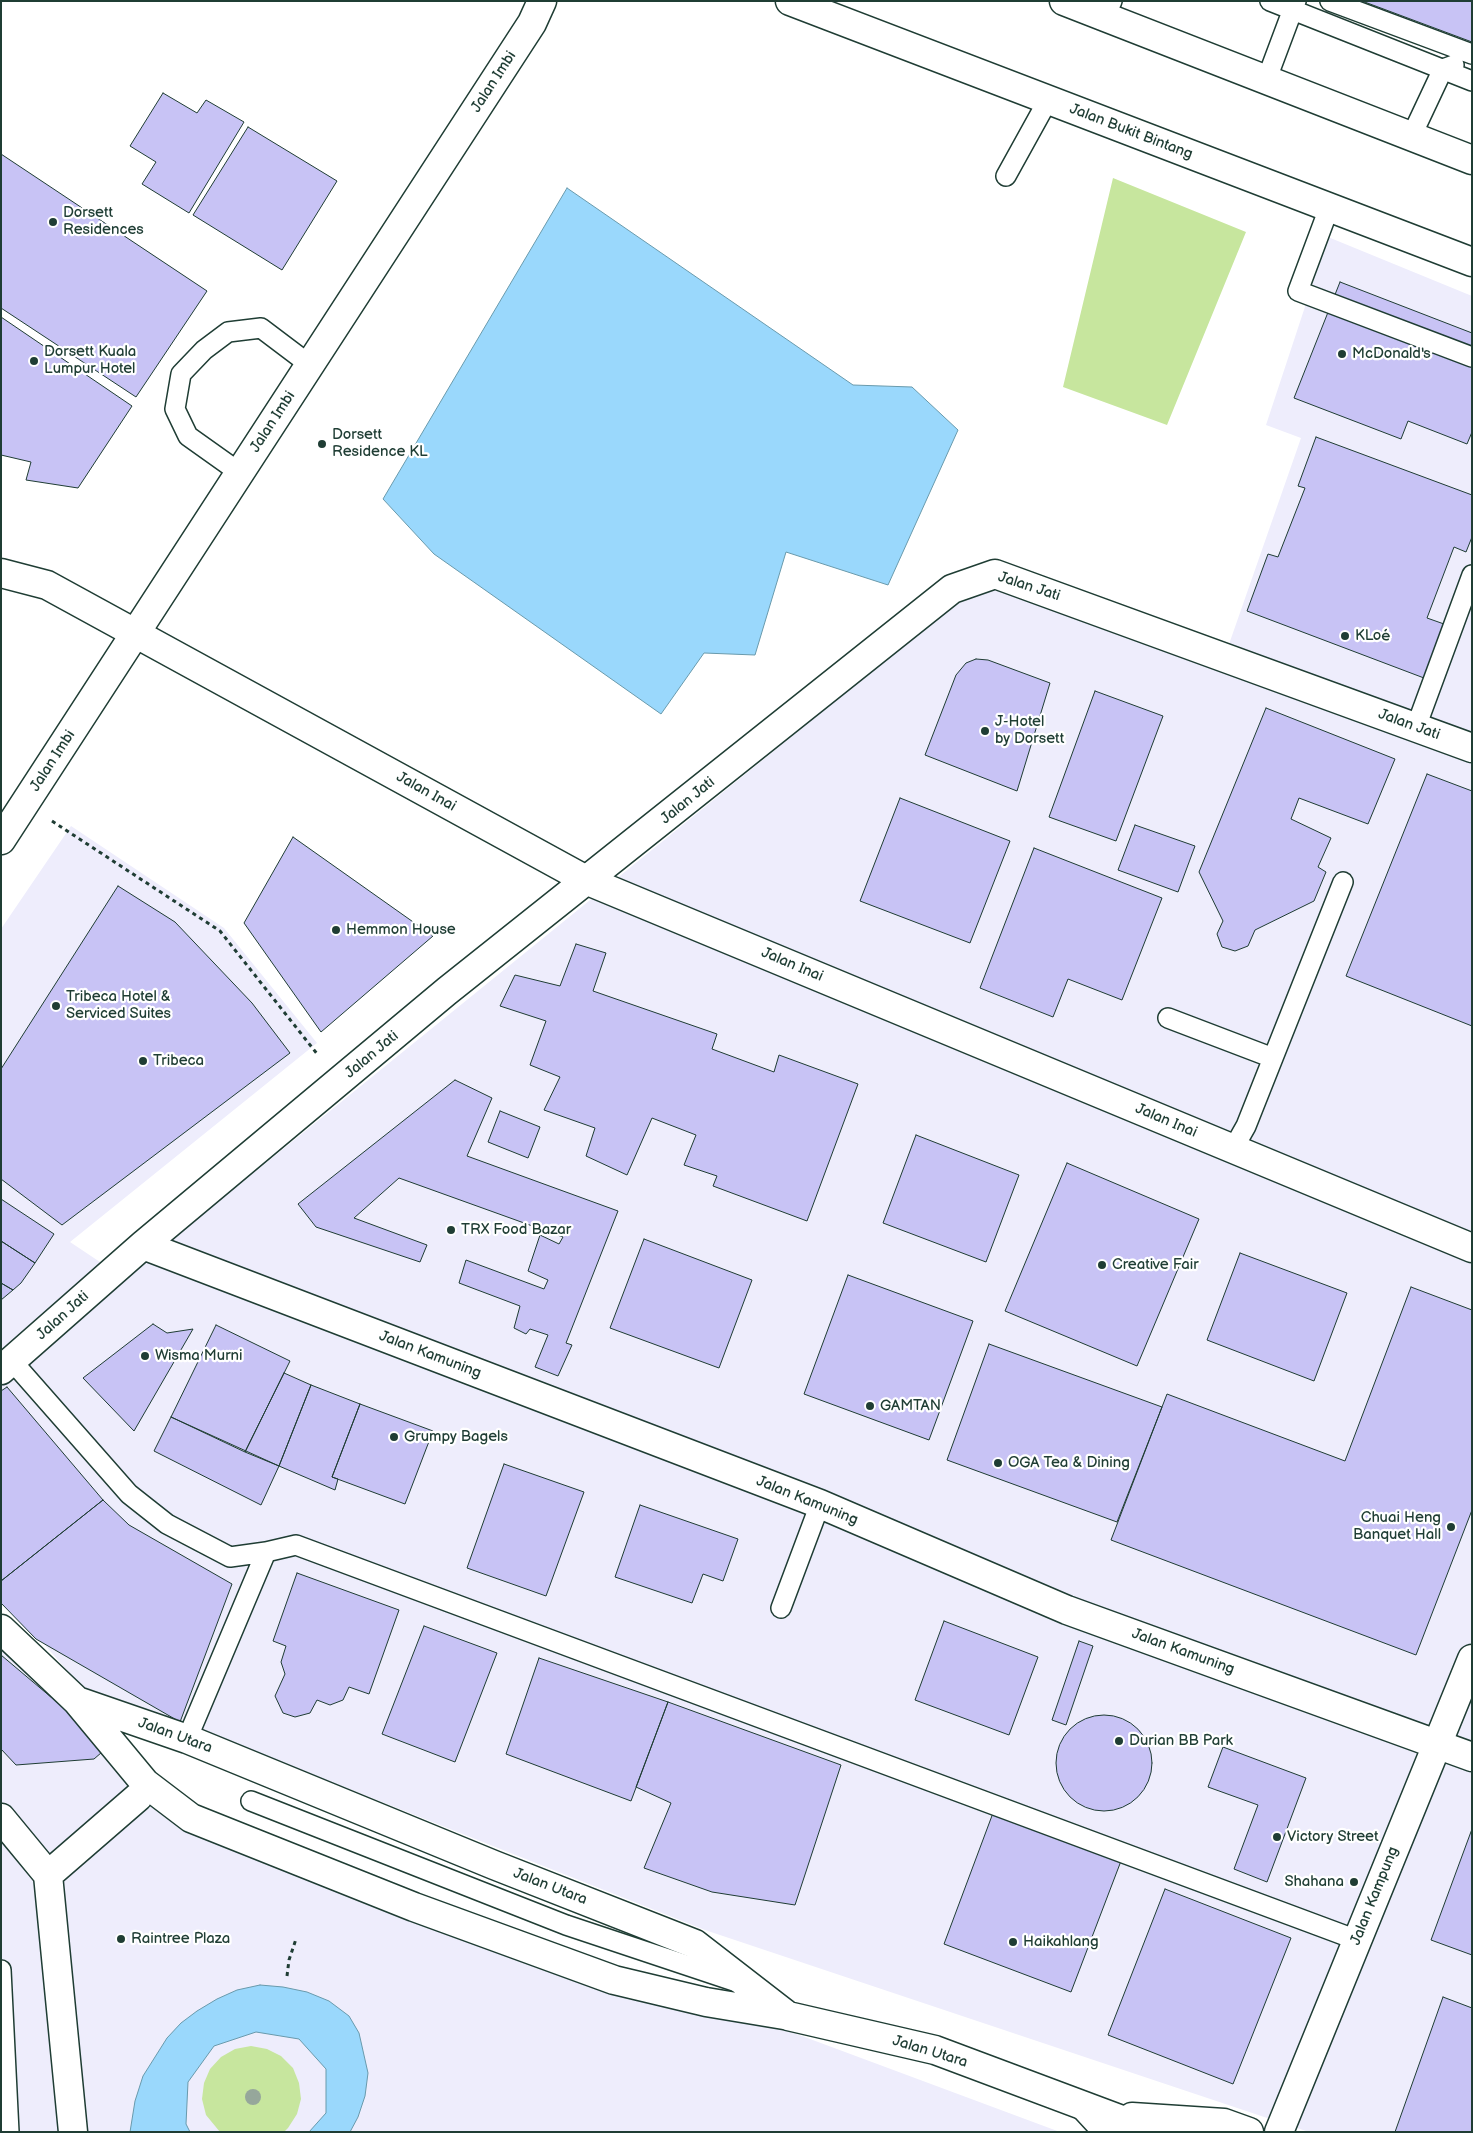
<!DOCTYPE html>
<meta charset="utf-8">
<style>
body{margin:0}
#map{position:relative;width:1473px;height:2133px;overflow:hidden;background:#fff;font-family:"Balsamiq Sans",sans-serif}
canvas{display:block}
.frame{position:absolute;inset:0;border:2px solid #1f3d34;pointer-events:none}
</style>
<div id="map">
<canvas width="1473" height="2133"></canvas>
<div class="frame"></div>
</div>
<script>
const context = document.querySelector('canvas').getContext('2d');
context.lineJoin = 'round';
function fill(path, color) {
  context.fillStyle = color;
  context.fill(path, 'evenodd');
}
function toPath(rows) {
  const path = new Path2D();
  for (const r of rows) {
    if (r.length === 3) {
      path.moveTo(r[0] + r[2], r[1]);
      path.arc(r[0], r[1], r[2], 0, 2 * Math.PI);
      continue;
    }
    path.moveTo(r[0], r[1]);
    for (let i = 2; i < r.length; i += 2) path.lineTo(r[i], r[i + 1]);
  }
  return path;
}
function trace(path, color, width, dash) {
  context.strokeStyle = color;
  context.lineWidth = width;
  context.lineCap = dash ? 'butt' : 'round';
  context.setLineDash(dash || []);
  context.stroke(path);
}
function label(font, color, halo, rows, align = 'center') {
  context.font = font + ' "Balsamiq Sans",sans-serif';
  context.lineWidth = 4.5;
  context.setLineDash([]);
  context.textBaseline = 'middle';
  context.strokeStyle = halo;
  context.fillStyle = color;
  for (const [text, x, y, turn = 0] of rows) {
    context.save();
    context.translate(x, y);
    context.rotate((+turn || 0) * Math.PI / 180);
    context.textAlign = isNaN(turn) ? turn : align;
    if (halo) context.strokeText(text, 0, 0);
    context.fillText(text, 0, 0);
    context.restore();
  }
}
fill(toPath([
 [1328,237,1472,296,1472,2132,1309,2132,705,1930,185,1724,83,1688,1,1596,1,929,71,826,224,928,317,1043,70,1242,124,1278,822,712,959,603,994,589,1220,670,1301,438,1266,425],
 [1,1626,204,1839,802,2036,1060,2132,1,2132]
]), '#eeedfc');
fill(toPath([
 [1113,178,1246,232,1167,425,1063,387],
 [251,2046,267,2049,281,2056,293,2068,299,2083,301,2099,297,2114,288,2128,284,2132,220,2132,206,2115,202,2099,204,2083,210,2069,221,2057,235,2049]
]), '#c7e69e');
const water = toPath([
 [567,188,853,385,912,387,958,430,888,585,786,552,755,655,704,653,661,714,434,554,383,499,567,188],
 [260,1985,283,1987,307,1992,329,2001,349,2016,359,2033,368,2073,365,2096,358,2117,350,2132,309,2132,326,2113,326,2069,299,2039,256,2032,214,2046,188,2082,186,2124,190,2132,130,2132,135,2101,143,2076,167,2038,181,2023,197,2011,217,1999,237,1990,260,1985]
]);
fill(water, '#9ad8fc');
trace(water, '#699aac', 1);
const building = toPath([
 [1362,1,1472,1,1472,42,1362,1],
 [163,93,197,113,206,100,244,122,189,213,142,184,156,162,130,146,163,93],
 [248,127,337,181,282,270,193,215,248,127],
 [1,154,207,291,136,397,1,308,1,154],
 [1340,282,1472,333,1472,432,1467,444,1408,421,1401,439,1294,398,1340,282],
 [1,317,132,406,78,488,26,480,31,462,1,455,1,317],
 [1316,437,1472,495,1472,537,1466,552,1454,547,1427,618,1444,624,1424,678,1247,611,1268,554,1278,557,1305,488,1298,486,1316,437],
 [976,659,988,660,1050,683,1017,791,925,755,956,675,966,663,976,659],
 [1095,691,1163,716,1116,841,1049,817,1095,691],
 [1266,708,1395,759,1368,824,1299,798,1291,819,1331,838,1318,867,1326,872,1314,901,1255,930,1248,946,1235,951,1222,947,1217,934,1223,921,1199,872,1266,708],
 [1427,774,1472,791,1472,1026,1346,976,1427,774],
 [900,798,1010,841,970,943,860,901,900,798],
 [1135,825,1195,846,1178,892,1118,870,1135,825],
 [293,837,433,936,321,1032,244,923,293,837],
 [1034,848,1162,898,1122,1000,1068,979,1053,1017,980,988,1034,848],
 [118,886,175,922,252,1003,290,1053,62,1225,1,1179,1,1069,118,886],
 [576,944,606,953,593,991,717,1034,712,1049,774,1072,779,1055,858,1084,807,1221,713,1186,717,1176,684,1165,696,1135,652,1118,627,1175,586,1156,595,1128,544,1110,560,1077,530,1065,546,1021,500,1006,515,975,560,986,576,944],
 [455,1080,492,1098,467,1156,618,1211,566,1343,572,1345,558,1376,535,1367,548,1335,530,1329,526,1334,514,1328,520,1306,459,1283,466,1260,544,1289,548,1280,528,1271,540,1235,559,1244,563,1237,399,1178,354,1218,427,1245,420,1262,316,1227,298,1204,455,1080],
 [500,1111,540,1127,528,1158,488,1142,500,1111],
 [916,1135,1019,1175,986,1262,883,1223,916,1135],
 [1067,1163,1199,1219,1137,1366,1005,1311,1067,1163],
 [1,1199,54,1234,35,1263,1,1241,1,1199],
 [644,1239,752,1280,719,1368,610,1328,644,1239],
 [1,1241,35,1263,21,1283,13,1290,1,1283,1,1241],
 [1240,1253,1347,1293,1314,1381,1207,1340,1240,1253],
 [848,1275,973,1321,929,1440,804,1394,848,1275],
 [1,1283,13,1290,1,1300,1,1283],
 [1411,1287,1472,1310,1472,1510,1416,1655,1111,1540,1167,1394,1345,1461,1411,1287],
 [153,1324,167,1333,193,1329,134,1431,83,1378,153,1324],
 [216,1325,290,1361,245,1452,171,1417,216,1325],
 [989,1344,1162,1407,1117,1522,947,1460,989,1344],
 [284,1373,311,1385,279,1466,245,1452,284,1373],
 [311,1385,360,1404,332,1477,338,1479,335,1490,279,1466,311,1385],
 [7,1387,103,1500,1,1581,1,1391,7,1387],
 [360,1404,433,1431,405,1504,332,1477,360,1404],
 [171,1417,279,1466,261,1505,154,1451,171,1417],
 [504,1464,584,1492,546,1596,467,1568,504,1464],
 [103,1500,129,1525,232,1584,180,1722,36,1639,1,1603,1,1581,103,1500],
 [640,1505,738,1539,723,1581,703,1574,692,1603,615,1577,640,1505],
 [297,1573,399,1610,369,1694,349,1687,343,1700,330,1705,317,1700,310,1713,295,1717,283,1713,275,1696,285,1674,281,1662,286,1646,273,1641,297,1573],
 [944,1621,1038,1657,1009,1735,915,1700,944,1621],
 [424,1626,497,1653,455,1762,382,1734,424,1626],
 [1079,1641,1093,1646,1066,1725,1052,1720,1079,1641],
 [1,1655,109,1746,94,1759,16,1765,1,1749,1,1655],
 [539,1658,668,1702,631,1801,506,1754,539,1658],
 [668,1702,841,1765,795,1905,712,1892,644,1868,671,1803,636,1787,668,1702],
 [1104,1763,48],
 [1223,1747,1306,1778,1267,1882,1234,1869,1258,1805,1208,1787,1223,1747],
 [993,1813,1121,1861,1071,1992,944,1944,993,1813],
 [1472,1829,1472,1955,1431,1940,1472,1829],
 [1165,1889,1291,1938,1233,2084,1108,2035,1165,1889],
 [1443,1997,1472,2008,1472,2132,1395,2132,1443,1997]
]);
fill(building, '#c8c3f5');
trace(building, '#1f3d34', 1);
const lane = toPath([
 [1270,1,1472,81],
 [1330,1,1472,54],
 [1104,17,1112,1],
 [1266,81,1296,1],
 [1411,137,1443,69,1454,65],
 [1006,176,1048,100],
 [1329,208,1298,291,1472,357],
 [240,473,188,436,175,409,181,374,204,350,228,332,261,328,310,365],
 [1416,727,1472,575],
 [1168,1018,1273,1058],
 [1233,1149,1246,1126,1273,1058,1343,882],
 [12,1361,129,1494,167,1524,230,1557,266,1552,187,1739],
 [266,1552,296,1545,1357,1940],
 [781,1608,820,1504],
 [251,1801,566,1925,734,1981],
 [1,1970,9,2132],
 [1079,2107,1102,2132]
]);
const street = toPath([
 [1,573,47,585,588,881,1472,1248],
 [143,1245,820,1504,1067,1610,1472,1757],
 [1,1370,143,1245,447,991,952,589,995,574,1472,748],
 [1,1629,77,1701,187,1739,494,1865,695,1944,788,2016,935,2050,1154,2132],
 [77,1701,145,1783,191,1818,414,1907,614,1980,706,2002,784,2015],
 [1,1818,48,1875,73,2132],
 [48,1875,138,1797],
 [1132,2117,1224,2123,1249,2132],
 [1279,2132,1472,1659]
]);
const secondary = toPath([
 [790,1,1472,262],
 [1064,1,1472,160],
 [1,840,532,23,542,1]
]);
trace(lane, '#1f3d34', 22);
trace(street, '#1f3d34', 31);
trace(secondary, '#1f3d34', 31);
trace(toPath([
 [52,821,220,931,318,1055],
 [287,1976,289,1960,296,1939]
]), '#1f3d34', 3, [4, 4]);
trace(lane, '#fff', 19);
trace(street, '#fff', 28);
trace(secondary, '#fff', 28);
context.fillStyle = '#96a79b';
for (const [x, y] of [
 [253,2097]
]) {
  context.beginPath();
  context.arc(x, y, 8, 0, 2 * Math.PI);
  context.fill();
}
for (const [x, y, r, color] of [
 [53,222,5,"#1f3d34"],
 [1342,354,5,"#1f3d34"],
 [34,361,5,"#1f3d34"],
 [322,444,5,"#1f3d34"],
 [1345,636,5,"#1f3d34"],
 [985,731,5,"#1f3d34"],
 [336,930,5,"#1f3d34"],
 [56,1006,5,"#1f3d34"],
 [143,1061,5,"#1f3d34"],
 [451,1230,5,"#1f3d34"],
 [1102,1265,5,"#1f3d34"],
 [145,1356,5,"#1f3d34"],
 [870,1406,5,"#1f3d34"],
 [394,1437,5,"#1f3d34"],
 [998,1463,5,"#1f3d34"],
 [1451,1527,5,"#1f3d34"],
 [1119,1741,5,"#1f3d34"],
 [1277,1837,5,"#1f3d34"],
 [1354,1882,5,"#1f3d34"],
 [121,1939,5,"#1f3d34"],
 [1013,1942,5,"#1f3d34"]
]) {
  const dot = new Path2D();
  dot.arc(x, y, r, 0, 2 * Math.PI);
  context.fillStyle = color;
  context.fill(dot);
  trace(dot, '#fff', 2);
}
label('15px', '#1f3d34', '#fff', [
 ["Jalan Imbi",494,82,-57],
 ["Jalan Bukit Bintang",1131,132,21],
 ["Jalan Imbi",273,422,-57],
 ["Jalan Jati",1029,587,18],
 ["Jalan Jati",1409,725,20],
 ["Jalan Imbi",53,761,-57],
 ["Jalan Inai",426,792,29],
 ["Jalan Jati",688,801,-39],
 ["Jalan Inai",792,965,23],
 ["Jalan Jati",372,1055,-40],
 ["Jalan Inai",1166,1121,23],
 ["Jalan Jati",63,1316,-42],
 ["Jalan Kamuning",430,1355,21],
 ["Jalan Kamuning",807,1501,22],
 ["Jalan Kamuning",1183,1652,20],
 ["Jalan Utara",175,1736,20],
 ["Jalan Utara",550,1887,21],
 ["Jalan Kampung",1375,1896,-68],
 ["Jalan Utara",930,2052,17]
]);
label('15px', '#1f3d34', '#fff', [
 ["Dorsett",63,213],
 ["Residences",63,230],
 ["Dorsett Kuala",44,352],
 ["Lumpur Hotel",44,369],
 ["McDonald's",1352,354],
 ["Dorsett",332,435],
 ["Residence KL",332,452],
 ["KLoé",1355,636],
 ["J-Hotel",995,722],
 ["by Dorsett",995,739],
 ["Hemmon House",346,930],
 ["Tribeca Hotel &",66,997],
 ["Serviced Suites",66,1014],
 ["Tribeca",153,1061],
 ["TRX Food Bazar",461,1230],
 ["Creative Fair",1112,1265],
 ["Wisma Murni",155,1356],
 ["GAMTAN",880,1406],
 ["Grumpy Bagels",404,1437],
 ["OGA Tea & Dining",1008,1463],
 ["Chuai Heng",1441,1518,"right"],
 ["Banquet Hall",1441,1535,"right"],
 ["Durian BB Park",1129,1741],
 ["Victory Street",1287,1837],
 ["Shahana",1344,1882,"right"],
 ["Raintree Plaza",131,1939],
 ["Haikahlang",1023,1942]
], 'left');
</script>
